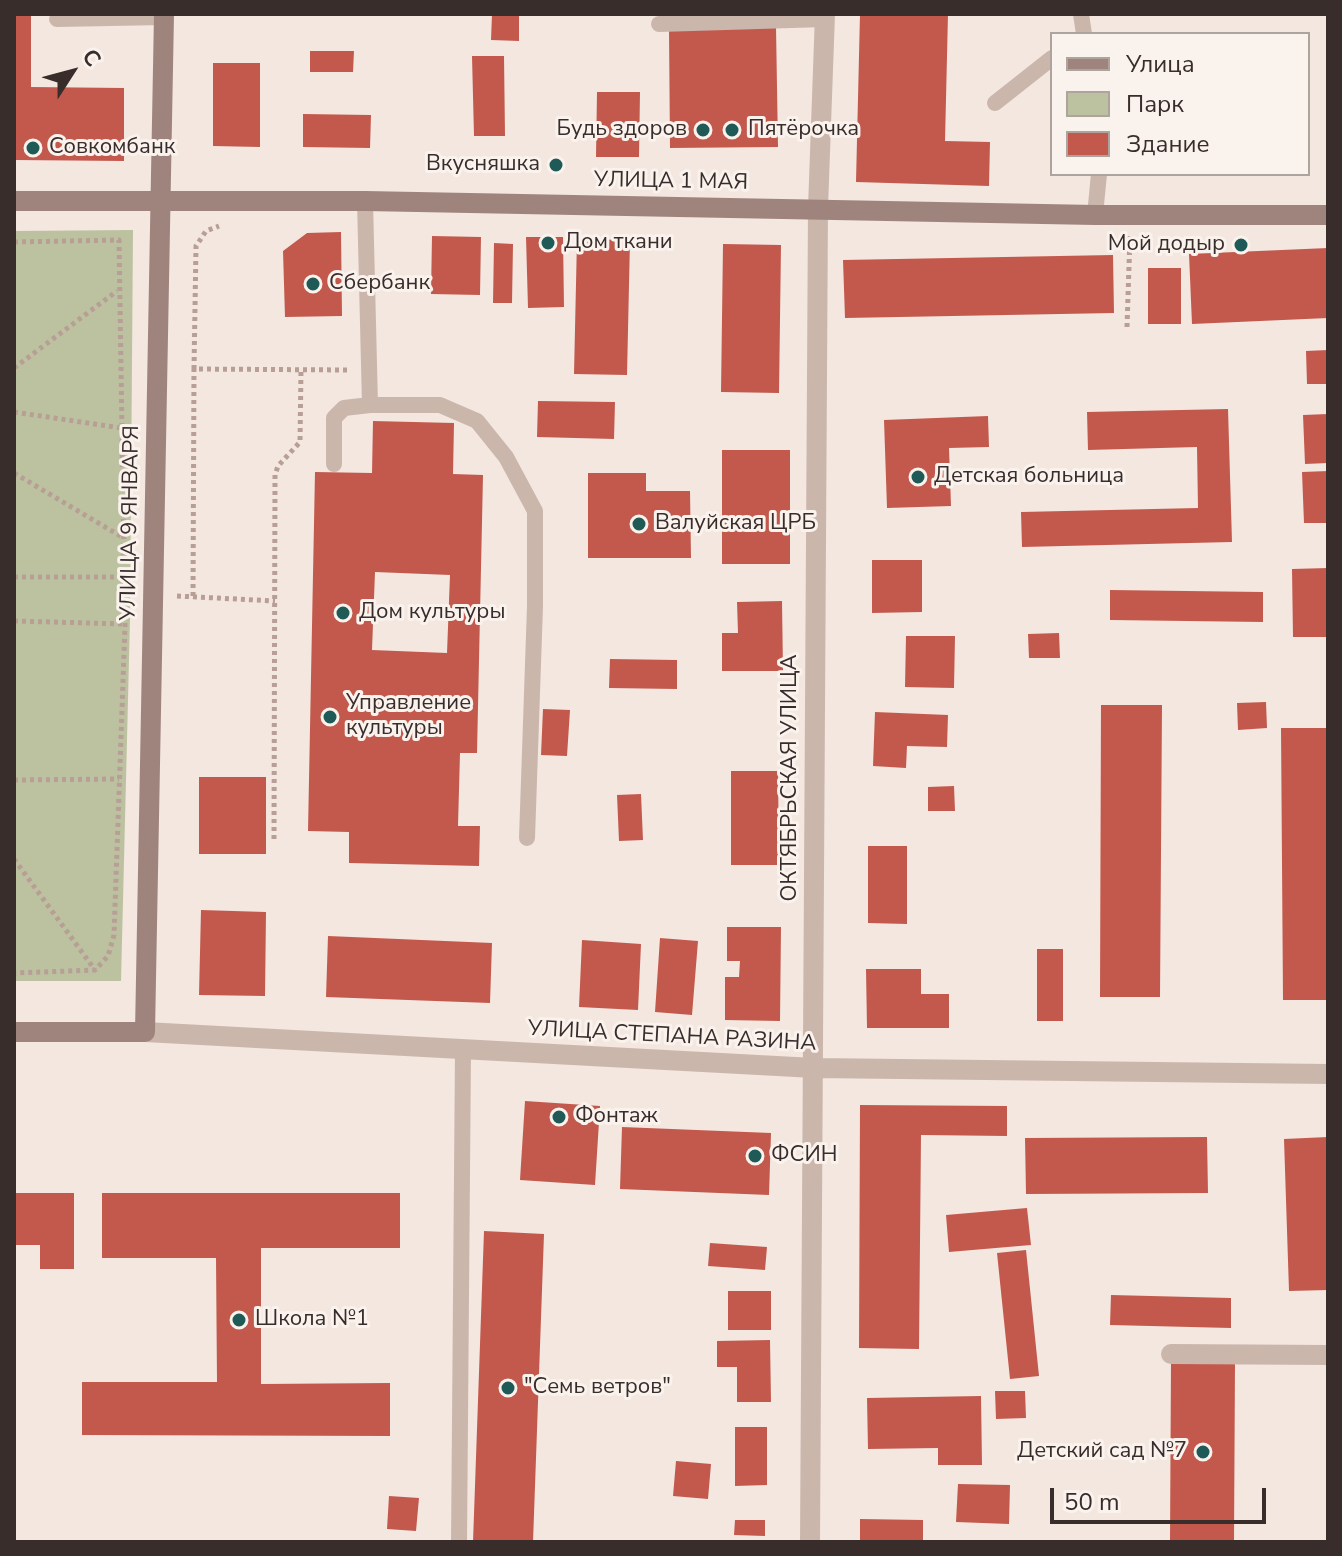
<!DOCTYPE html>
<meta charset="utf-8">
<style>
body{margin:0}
#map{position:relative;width:1342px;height:1556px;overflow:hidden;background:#f3e7e0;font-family:"Nunito Sans",sans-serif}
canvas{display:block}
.frame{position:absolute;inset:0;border:16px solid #392d2b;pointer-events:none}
.legend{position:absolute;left:1050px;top:32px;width:260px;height:144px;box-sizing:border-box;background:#faf2ed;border:2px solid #ada39f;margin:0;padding:10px 14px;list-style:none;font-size:24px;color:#392d2b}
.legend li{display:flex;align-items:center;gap:16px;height:40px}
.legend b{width:40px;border:2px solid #ada39f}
.north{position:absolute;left:32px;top:32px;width:80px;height:80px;-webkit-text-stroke:6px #faf2ed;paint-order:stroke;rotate:54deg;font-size:22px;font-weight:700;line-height:32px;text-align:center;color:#392d2b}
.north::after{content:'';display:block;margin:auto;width:28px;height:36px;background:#392d2b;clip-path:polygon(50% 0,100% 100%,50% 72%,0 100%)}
.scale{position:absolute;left:1050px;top:1488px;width:216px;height:36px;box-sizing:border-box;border:4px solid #392d2b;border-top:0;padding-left:10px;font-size:24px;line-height:28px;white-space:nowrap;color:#392d2b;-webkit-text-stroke:6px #faf2ed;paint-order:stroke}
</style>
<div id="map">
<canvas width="1342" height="1556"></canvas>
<div class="frame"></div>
<ul class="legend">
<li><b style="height:10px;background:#9f847d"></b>Улица</li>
<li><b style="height:22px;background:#bcc2a0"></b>Парк</li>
<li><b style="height:22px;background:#c3594d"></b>Здание</li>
</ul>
<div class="north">С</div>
<div class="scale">50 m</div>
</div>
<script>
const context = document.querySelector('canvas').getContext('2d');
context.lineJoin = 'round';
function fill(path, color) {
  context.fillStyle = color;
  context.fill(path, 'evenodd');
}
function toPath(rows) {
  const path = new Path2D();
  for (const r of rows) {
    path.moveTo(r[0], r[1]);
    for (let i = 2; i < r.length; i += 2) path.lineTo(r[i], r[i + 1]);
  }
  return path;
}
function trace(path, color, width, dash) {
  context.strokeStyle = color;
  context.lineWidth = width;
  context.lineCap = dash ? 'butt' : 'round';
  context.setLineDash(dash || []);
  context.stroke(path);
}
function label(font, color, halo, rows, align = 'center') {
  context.font = font + ' "Nunito Sans",sans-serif';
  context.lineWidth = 6;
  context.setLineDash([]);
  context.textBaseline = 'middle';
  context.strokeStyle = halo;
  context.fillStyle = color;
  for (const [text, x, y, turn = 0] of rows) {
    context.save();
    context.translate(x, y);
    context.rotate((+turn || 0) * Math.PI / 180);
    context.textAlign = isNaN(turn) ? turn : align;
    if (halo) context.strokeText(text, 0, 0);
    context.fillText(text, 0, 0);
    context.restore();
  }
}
fill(toPath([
 [133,230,130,619,121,981,14,981,14,231]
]), '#bcc2a0');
fill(toPath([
 [14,14,31,14,31,87,124,88,124,161,14,160],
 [492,14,519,14,519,41,491,40],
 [860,14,948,14,945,141,990,142,989,186,856,182],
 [776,27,778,147,670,148,669,29],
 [310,51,354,51,353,72,310,72],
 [472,56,504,56,505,136,474,136],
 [213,63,260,63,260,147,213,146],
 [597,92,640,92,639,157,596,157],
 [303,114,371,115,370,148,303,147],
 [341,232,342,316,285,317,283,251,307,233],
 [432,236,481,237,480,295,431,294],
 [526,237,563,237,564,307,528,308],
 [577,239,630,240,627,375,574,374],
 [494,243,513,244,512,303,493,303],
 [723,244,781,245,779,393,721,392],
 [1328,248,1328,318,1192,324,1189,254],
 [1113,255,1114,313,845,318,843,260],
 [1148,268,1181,268,1181,324,1148,324],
 [1328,350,1328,384,1307,384,1306,351],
 [538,401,615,402,614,439,537,437],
 [1228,409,1232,542,1022,547,1021,512,1198,508,1197,447,1088,450,1087,412],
 [1328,414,1328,463,1305,464,1303,415],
 [988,416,989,447,949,448,951,506,887,508,884,420],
 [373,421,454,423,453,474,483,475,477,753,460,753,458,826,480,826,479,866,349,863,349,832,308,831,315,472,372,473],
 [375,572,450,575,447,653,372,650],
 [722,450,790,450,790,564,722,564],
 [1328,471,1328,523,1304,523,1302,472],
 [588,473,646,473,646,491,690,491,691,558,588,558],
 [872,560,922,560,922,612,872,613],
 [1328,568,1328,637,1293,637,1292,569],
 [1110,590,1263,592,1263,622,1110,620],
 [782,601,783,671,722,671,722,633,738,633,737,602],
 [1059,633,1060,658,1029,658,1028,634],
 [906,636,955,636,954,688,905,687],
 [610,659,677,660,677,689,609,688],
 [1266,702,1267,728,1238,730,1237,703],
 [1101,705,1162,705,1160,997,1100,997],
 [543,709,570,710,567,756,541,755],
 [875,712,948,715,947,747,907,746,906,768,873,766],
 [1281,728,1328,728,1328,1000,1283,1000],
 [731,771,778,771,779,865,731,865],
 [199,777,266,777,266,854,199,854],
 [954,786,955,811,928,811,928,787],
 [641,794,643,840,619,841,617,795],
 [868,846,907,846,907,924,868,923],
 [201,910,266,912,265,996,199,995],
 [727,927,781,927,780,1021,725,1020,725,977,739,977,740,961,727,961],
 [328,936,492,943,490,1003,326,997],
 [660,938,698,941,692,1015,655,1012],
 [582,940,641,944,638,1010,579,1007],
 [1037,949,1063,949,1063,1021,1037,1021],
 [866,969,921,969,921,994,949,994,949,1028,867,1028],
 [525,1101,600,1106,595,1185,520,1180],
 [860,1105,1007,1106,1007,1136,921,1135,919,1349,859,1348],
 [622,1127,771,1133,769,1195,620,1189],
 [1207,1137,1208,1193,1026,1194,1025,1138],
 [1328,1137,1328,1290,1289,1291,1284,1139],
 [14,1193,74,1193,74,1269,40,1269,40,1245,14,1245],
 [102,1193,400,1193,400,1248,261,1248,261,1384,390,1383,390,1436,82,1435,82,1382,217,1382,216,1258,102,1258],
 [1027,1208,1031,1245,949,1252,946,1215],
 [484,1231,544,1234,533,1542,473,1542],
 [710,1243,767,1247,765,1270,708,1266],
 [1026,1250,1039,1376,1010,1379,997,1253],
 [728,1291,771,1291,771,1330,728,1330],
 [1111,1295,1231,1298,1231,1328,1110,1325],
 [770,1340,771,1402,737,1402,737,1367,717,1367,717,1341],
 [1171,1361,1235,1362,1234,1542,1170,1542],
 [995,1391,1025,1391,1026,1418,996,1419],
 [981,1396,982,1465,938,1465,938,1448,868,1449,867,1398],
 [735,1427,767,1427,767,1485,735,1486],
 [676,1461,711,1464,708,1499,673,1496],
 [958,1484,1010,1485,1009,1524,956,1522],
 [389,1496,419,1498,416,1531,387,1529],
 [860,1519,923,1520,923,1542,860,1542],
 [735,1520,765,1520,765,1536,734,1535]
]), '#c3594d');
trace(toPath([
 [14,242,119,240,125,624,114,935,108,956,95,970,14,973],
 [1127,327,1130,236],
 [14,368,117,291],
 [194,369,196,246,206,231,219,226],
 [14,412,121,428],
 [14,473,122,537],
 [14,577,124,577],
 [177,596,275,601],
 [193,596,194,369,349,370],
 [14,621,125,624],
 [14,780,119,779],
 [274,839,275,475,278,466,300,442,301,370],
 [14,859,95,970]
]), '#b79f96', 5, [4, 4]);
trace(toPath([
 [1081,14,1084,34],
 [57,19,164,17],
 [659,24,825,19],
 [995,103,1052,58],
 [365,201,370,405,440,405,477,421,506,457,535,511,535,606,527,838],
 [1095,215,1099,174],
 [334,464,334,418,344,408,370,405],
 [459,1542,463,1050]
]), '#cbb6ac', 16);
trace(toPath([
 [145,1032,814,1068,1328,1074],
 [1171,1354,1328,1355],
 [810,1542,818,208,825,14]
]), '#cbb6ac', 20);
trace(toPath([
 [14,201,365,201,1095,215,1328,215],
 [14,1032,145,1032,164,14]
]), '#9f847d', 20);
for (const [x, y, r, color] of [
 [703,130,8,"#205a56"],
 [732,130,8,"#205a56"],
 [33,148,8,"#205a56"],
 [556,165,8,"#205a56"],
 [548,243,8,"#205a56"],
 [1241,245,8,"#205a56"],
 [313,284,8,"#205a56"],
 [918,477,8,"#205a56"],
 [639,524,8,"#205a56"],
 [343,613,8,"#205a56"],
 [330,717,8,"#205a56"],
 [559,1117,8,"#205a56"],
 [755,1156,8,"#205a56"],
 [239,1320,8,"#205a56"],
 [508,1388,8,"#205a56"],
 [1203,1452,8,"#205a56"]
]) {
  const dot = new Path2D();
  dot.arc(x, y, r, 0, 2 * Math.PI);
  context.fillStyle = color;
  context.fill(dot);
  trace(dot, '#faf2ed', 3);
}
label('22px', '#392d2b', '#faf2ed', [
 ["Будь здоров",687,130,"right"],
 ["Пятёрочка",748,130],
 ["Совкомбанк",49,148],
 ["Вкусняшка",540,165,"right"],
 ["Дом ткани",564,243],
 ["Мой додыр",1225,245,"right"],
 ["Сбербанк",329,284],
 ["Детская больница",934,477],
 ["Валуйская ЦРБ",655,524],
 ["Дом культуры",359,613],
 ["Управление",346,704],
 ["культуры",346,729],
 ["Фонтаж",575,1117],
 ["ФСИН",771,1156],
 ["Школа №1",255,1320],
 ["\"Семь ветров\"",524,1388],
 ["Детский сад №7",1187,1452,"right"]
], 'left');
label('22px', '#392d2b', '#faf2ed', [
 ["УЛИЦА 1 МАЯ",671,182,1],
 ["УЛИЦА 9 ЯНВАРЯ",131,523,-89],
 ["ОКТЯБРЬСКАЯ УЛИЦА",791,778,-90],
 ["УЛИЦА СТЕПАНА РАЗИНА",672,1037,3]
]);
</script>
